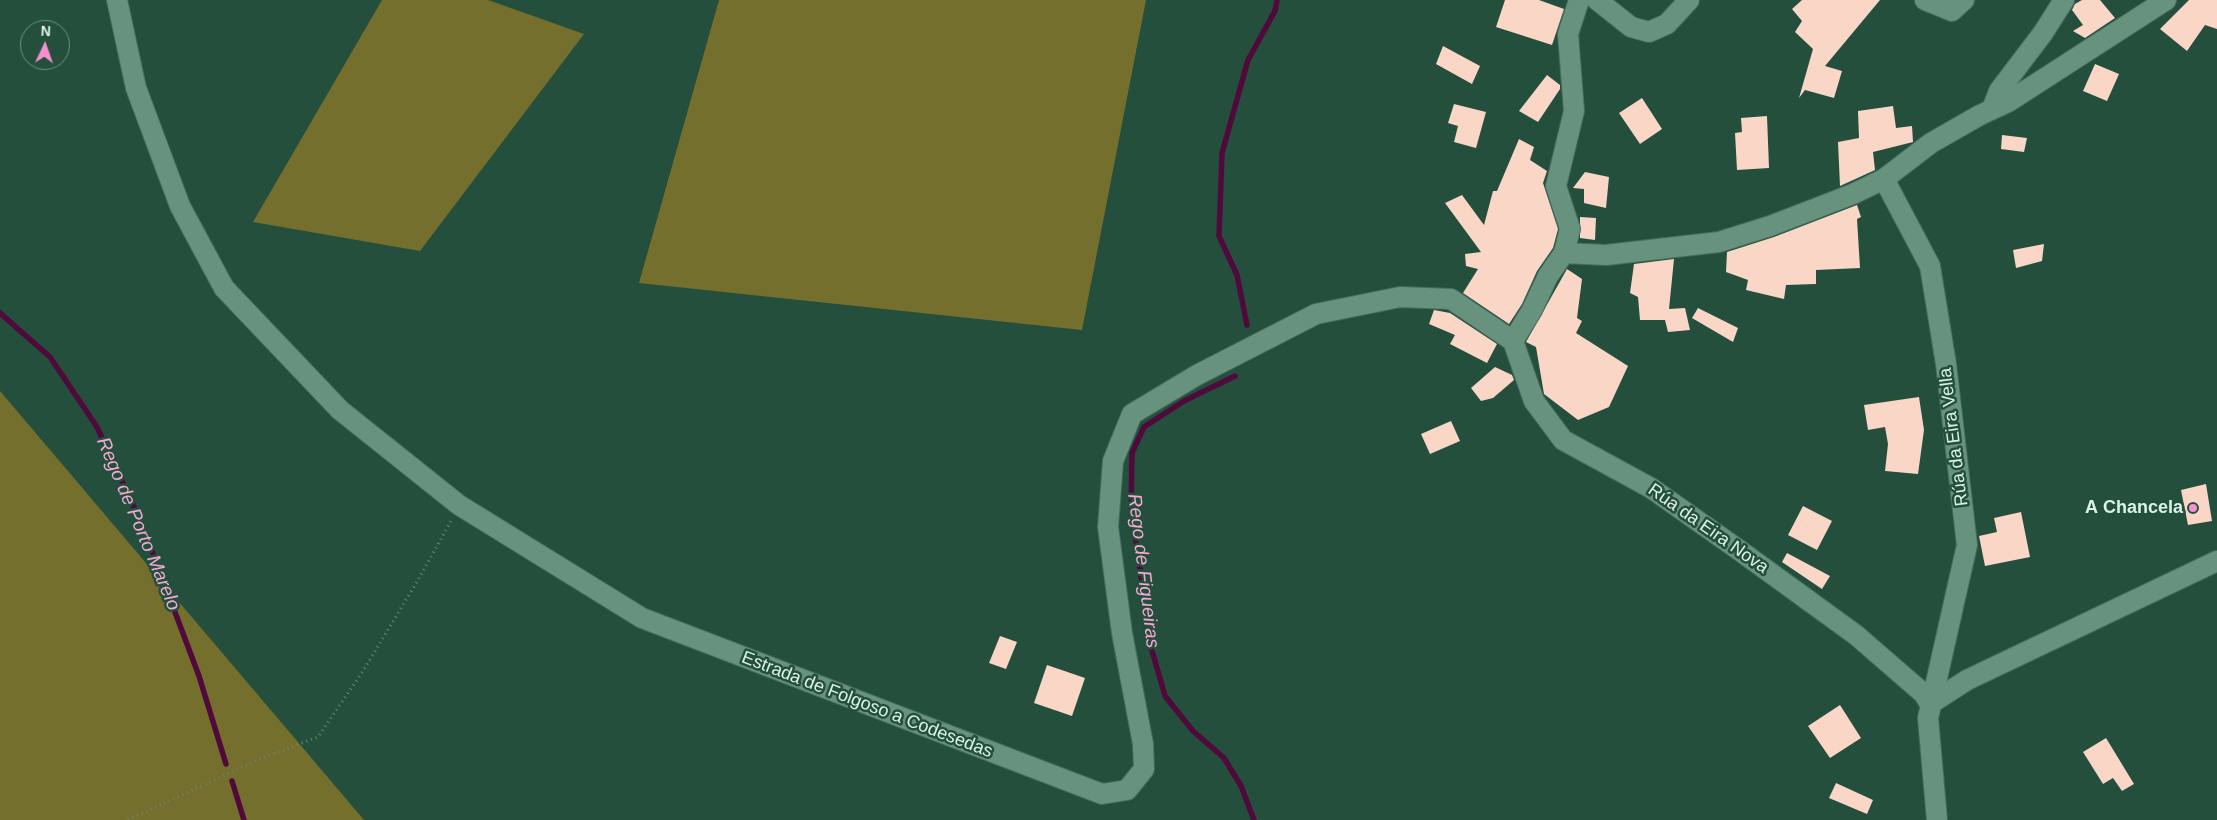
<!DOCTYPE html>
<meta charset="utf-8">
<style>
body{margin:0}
#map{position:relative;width:2217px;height:820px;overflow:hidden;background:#244f3d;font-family:Helvetica,sans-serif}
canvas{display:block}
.north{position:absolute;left:20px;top:20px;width:50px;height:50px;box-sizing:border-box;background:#244f3d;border:1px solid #6d9081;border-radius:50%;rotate:3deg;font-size:14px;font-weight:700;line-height:20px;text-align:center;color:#dbf2e6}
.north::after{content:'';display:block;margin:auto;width:18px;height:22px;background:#f790ce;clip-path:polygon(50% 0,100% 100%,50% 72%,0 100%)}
</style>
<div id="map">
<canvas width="2217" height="820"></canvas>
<div class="north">N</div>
</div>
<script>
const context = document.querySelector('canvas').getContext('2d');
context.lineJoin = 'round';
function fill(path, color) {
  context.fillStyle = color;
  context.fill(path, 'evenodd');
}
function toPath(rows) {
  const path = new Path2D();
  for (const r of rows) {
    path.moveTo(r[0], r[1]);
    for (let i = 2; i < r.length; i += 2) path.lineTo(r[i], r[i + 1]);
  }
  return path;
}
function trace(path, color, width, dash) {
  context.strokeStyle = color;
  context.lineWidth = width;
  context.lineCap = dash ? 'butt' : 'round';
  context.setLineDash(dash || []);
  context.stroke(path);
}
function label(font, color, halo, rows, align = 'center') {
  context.font = font + ' Helvetica,sans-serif';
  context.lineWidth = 5;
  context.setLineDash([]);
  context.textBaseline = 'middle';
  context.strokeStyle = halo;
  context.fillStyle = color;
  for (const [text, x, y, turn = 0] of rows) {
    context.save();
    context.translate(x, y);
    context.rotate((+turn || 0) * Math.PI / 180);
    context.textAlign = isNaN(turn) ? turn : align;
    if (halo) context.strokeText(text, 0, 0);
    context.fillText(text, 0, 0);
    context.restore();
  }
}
fill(toPath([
 [382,0,488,0,584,34,420,251,253,222],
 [719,0,1146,0,1082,330,639,283],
 [0,391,364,820,0,820]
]), '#756f2e');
trace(toPath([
 [0,313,50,357,97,427,143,527,199,676,226,764],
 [1247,325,1237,275,1219,236,1222,153,1248,60,1275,11,1277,0],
 [1235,376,1184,401,1144,427,1132,453,1131,514,1139,558,1147,633,1165,696,1193,731,1224,758,1241,786,1254,820],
 [232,781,244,820]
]), '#50093b', 5.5);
fill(toPath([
 [1505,0,1539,0,1564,9,1552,45,1496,27],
 [1802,0,1880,0,1825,66,1842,71,1834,98,1805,90,1799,98,1813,49,1795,32,1802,21,1792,9],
 [2082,0,2100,0,2115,18,2085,38,2073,31,2083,25,2072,10,2075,4],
 [2189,0,2217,0,2217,29,2205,25,2187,51,2160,29],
 [1443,46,1480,66,1472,84,1436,64],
 [2095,64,2119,74,2107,101,2083,91],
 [1547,75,1560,85,1560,89,1538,122,1519,111],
 [1642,98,1662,129,1640,144,1619,113],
 [1454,104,1486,112,1476,148,1454,142,1458,126,1448,123],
 [1893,106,1896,128,1912,126,1913,142,1873,152,1875,170,1840,186,1838,142,1859,138,1858,111],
 [1767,116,1769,168,1737,170,1735,133,1742,132,1741,118],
 [2002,135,2027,138,2024,152,2001,149],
 [1519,139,1534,147,1530,160,1547,171,1543,183,1558,229,1553,248,1537,271,1522,304,1509,324,1463,293,1478,269,1466,266,1465,254,1481,252,1445,203,1462,195,1484,225,1493,191,1497,191],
 [1585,172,1609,177,1606,208,1584,203,1584,189,1573,188],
 [1857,205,1861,217,1857,219,1860,268,1816,270,1816,284,1786,285,1784,299,1746,290,1748,280,1726,272,1727,252,1774,237],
 [1580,217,1596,218,1595,240,1580,238],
 [2044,244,2042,261,2016,268,2013,250],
 [1674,259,1669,309,1685,308,1690,330,1668,332,1665,320,1640,320,1638,297,1630,293,1634,264],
 [1567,269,1582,279,1577,318,1582,321,1576,333,1628,366,1609,407,1578,420,1544,394,1536,347,1526,342],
 [1698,308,1738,328,1733,342,1692,318],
 [1434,310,1450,313,1497,344,1487,363,1450,344,1455,335,1429,324],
 [1495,367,1512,375,1514,380,1493,398,1481,401,1471,388],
 [1919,397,1924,430,1918,474,1885,471,1888,444,1885,427,1868,430,1864,405],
 [1451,421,1460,441,1430,454,1421,434],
 [2206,484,2212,521,2188,525,2181,490],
 [1803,506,1832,521,1817,550,1788,535],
 [2021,512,2030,557,1985,566,1979,536,1997,532,1994,518],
 [1787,553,1830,576,1822,589,1782,562],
 [1000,636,1017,642,1006,669,989,663],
 [1047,665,1085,678,1072,716,1034,703],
 [1840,705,1861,738,1830,758,1808,726],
 [2106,738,2134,784,2122,791,2113,778,2103,784,2083,752],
 [1836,783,1873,800,1867,814,1829,798]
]), '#fad6c7');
const street = toPath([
 [117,0,136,88,180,206,224,288,340,410,459,505,642,618,1102,794,1127,790,1144,769,1143,744,1122,633,1108,527,1113,461,1132,414,1197,375,1316,314,1400,297,1451,299,1513,341],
 [1597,0,1631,27,1649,32,1667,24,1689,0],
 [1925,0,1952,11,1964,0],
 [1992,109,1999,91,2043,33,2064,0],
 [1884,179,1930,266,1946,364,1967,545,1928,718,1937,820],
 [1564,253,1606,255,1719,242,1770,226,1853,194,1884,179,1931,143,1980,115,2008,102,2166,0],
 [1513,341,1534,401,1563,440,1651,488,1739,550,1856,635,1924,694,1930,704],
 [1513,341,1532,310,1548,276,1564,253,1570,229,1556,186,1574,111,1568,34,1579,0],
 [1930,704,1967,680,2217,561]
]);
trace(street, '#466d5e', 22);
trace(toPath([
 [128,820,262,758,318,737,363,671,418,580,451,521]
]), '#658879', 3, [1, 4]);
trace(street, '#67937e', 20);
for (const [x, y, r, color] of [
 [2193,508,5,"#f790ce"]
]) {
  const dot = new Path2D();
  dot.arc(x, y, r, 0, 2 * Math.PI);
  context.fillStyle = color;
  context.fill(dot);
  trace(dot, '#244f3d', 2);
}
label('18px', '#dbf2e6', '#244f3d', [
 ["Rúa da Eira Vella",1954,437,-97],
 ["Rúa da Eira Nova",1708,529,35],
 ["Estrada de Folgoso a Codesedas",867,705,21]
]);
label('bold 18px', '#dbf2e6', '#244f3d', [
 ["A Chancela",2183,508]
], 'right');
label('italic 19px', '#f5a9d5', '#244f3d', [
 ["Rego de Porto Marelo",138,524,67],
 ["Rego de Figueiras",1143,571,83]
]);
</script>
